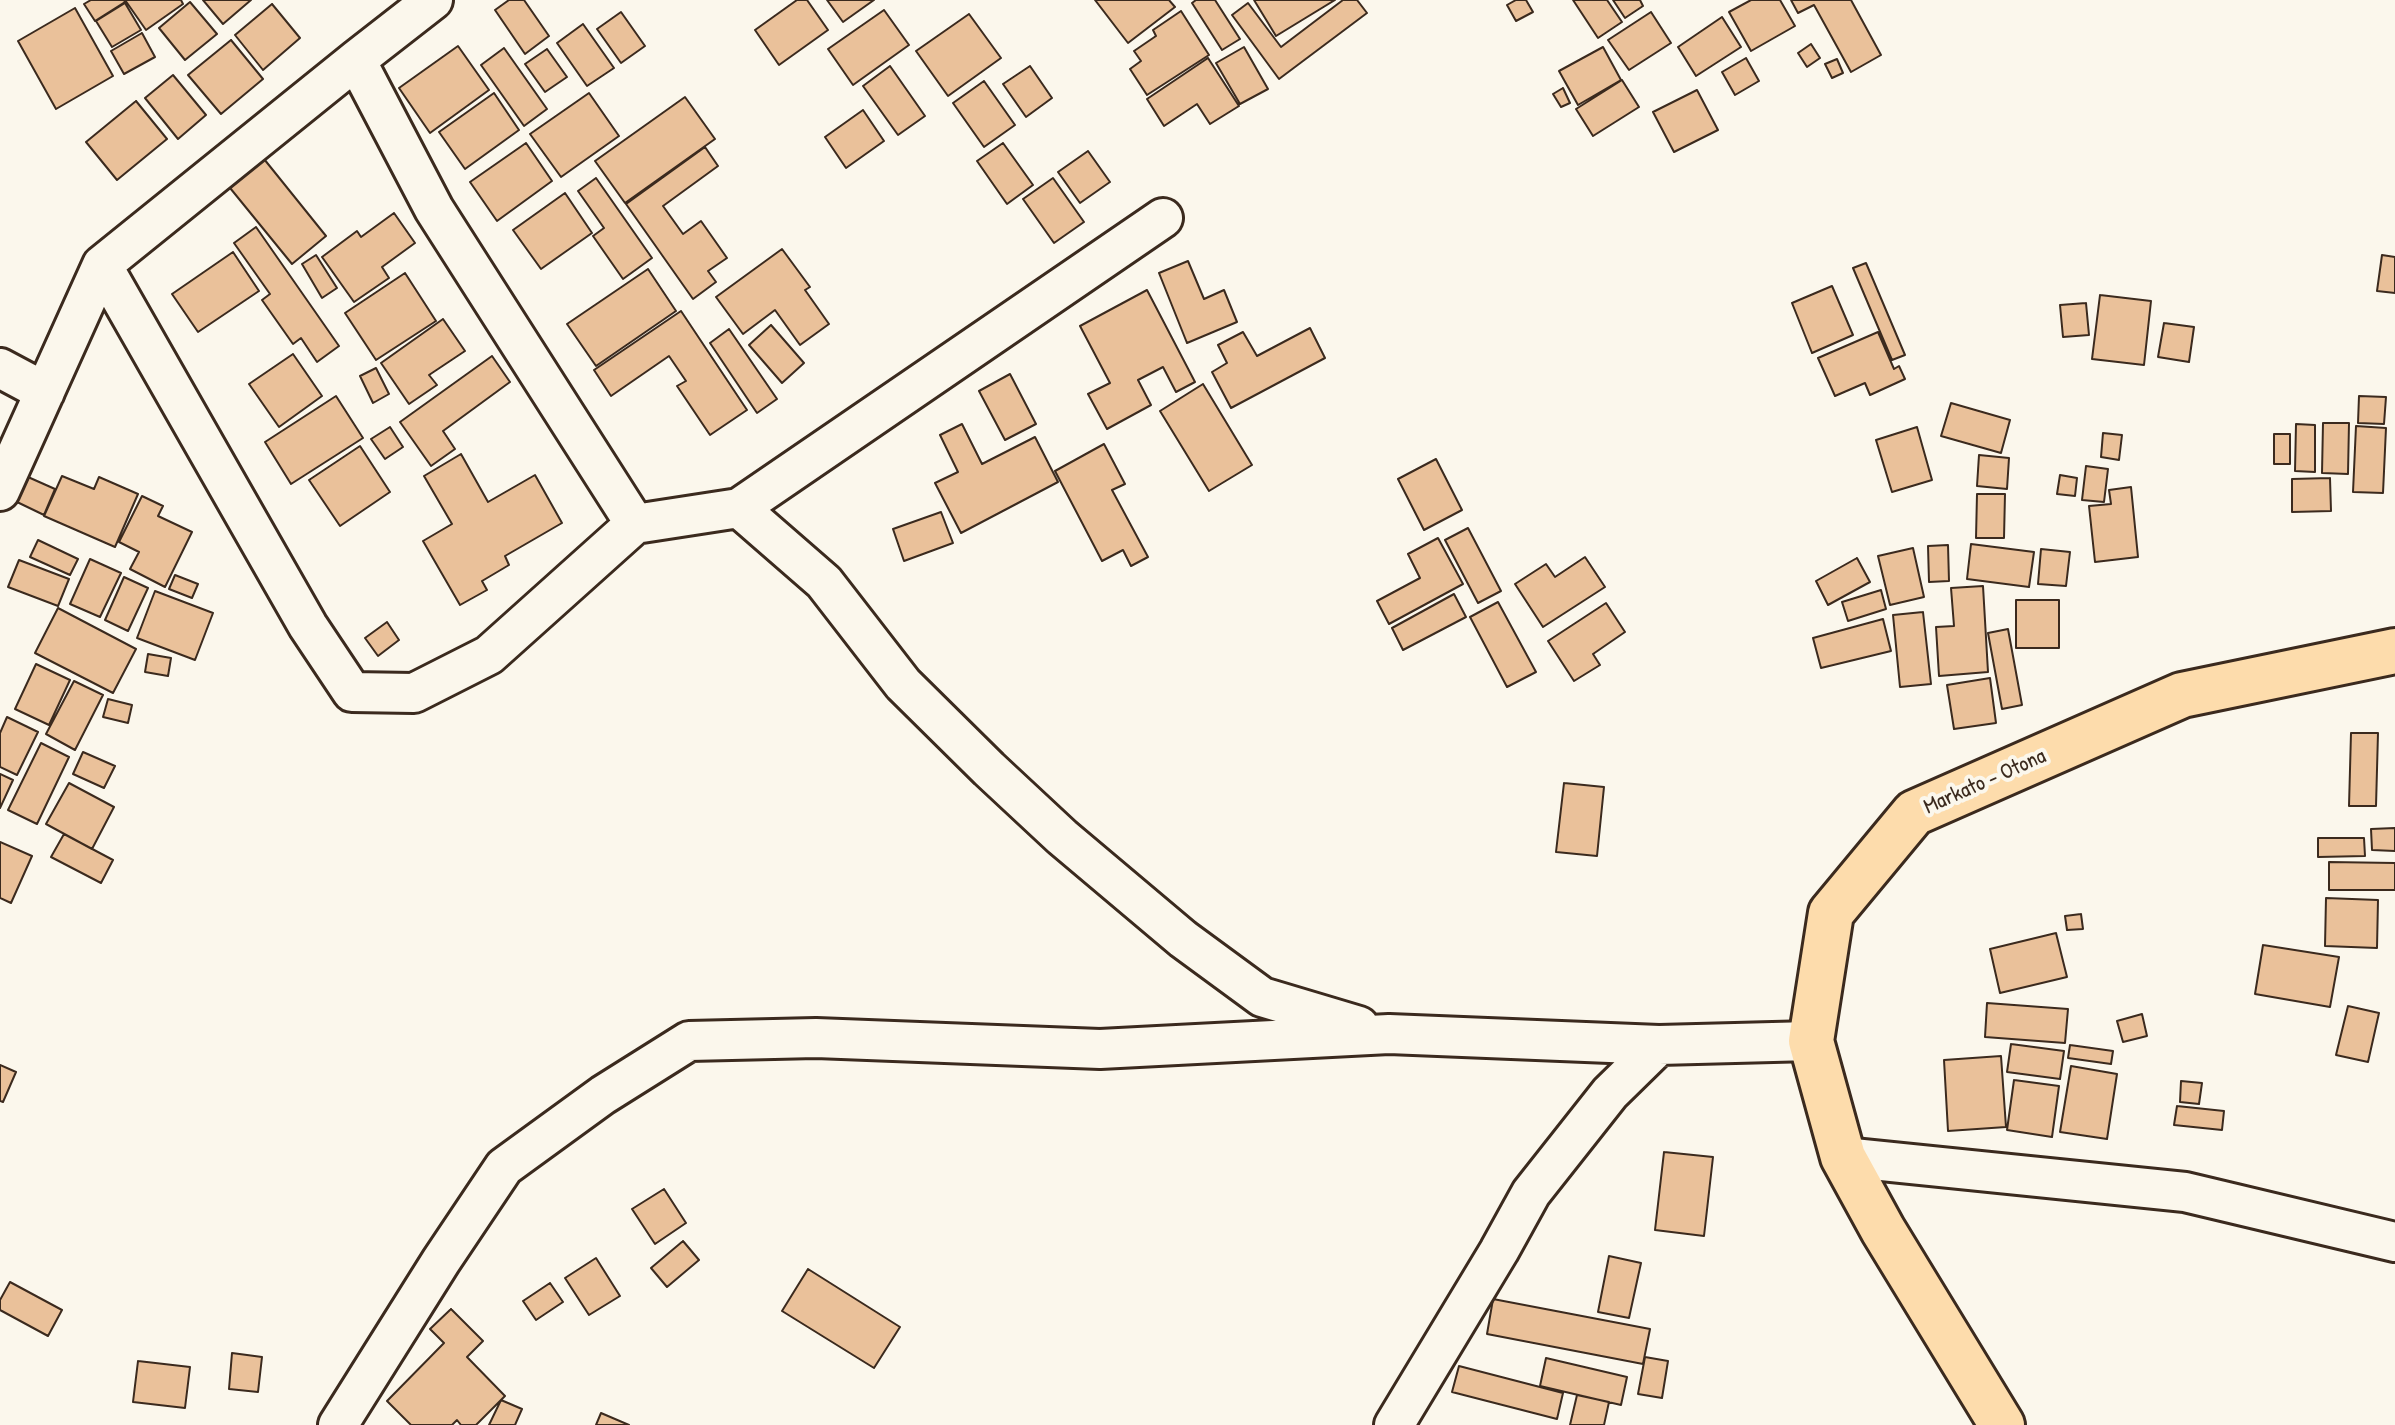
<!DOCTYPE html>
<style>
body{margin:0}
canvas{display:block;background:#fbf7ec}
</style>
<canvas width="2395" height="1425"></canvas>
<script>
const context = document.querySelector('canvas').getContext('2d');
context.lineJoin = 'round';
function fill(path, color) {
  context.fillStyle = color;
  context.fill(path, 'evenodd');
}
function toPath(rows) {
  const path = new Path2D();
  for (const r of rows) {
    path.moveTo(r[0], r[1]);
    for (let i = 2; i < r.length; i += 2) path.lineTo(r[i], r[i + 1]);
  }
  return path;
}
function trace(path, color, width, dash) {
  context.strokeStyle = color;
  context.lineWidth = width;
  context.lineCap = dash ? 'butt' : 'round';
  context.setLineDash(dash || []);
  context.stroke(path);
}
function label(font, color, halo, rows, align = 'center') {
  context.font = font + ' "Patrick Hand",sans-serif';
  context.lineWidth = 8;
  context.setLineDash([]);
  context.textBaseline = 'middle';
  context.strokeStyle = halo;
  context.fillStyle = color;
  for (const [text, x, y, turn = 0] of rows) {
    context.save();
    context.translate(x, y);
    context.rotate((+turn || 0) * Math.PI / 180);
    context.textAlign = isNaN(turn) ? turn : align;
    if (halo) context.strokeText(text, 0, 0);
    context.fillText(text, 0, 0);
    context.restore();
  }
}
const building = toPath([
 [91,0,124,0,125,2,95,21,84,4,91,0],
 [125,0,181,0,183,4,146,30,125,0],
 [203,0,251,0,223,24,203,0],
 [509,0,524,0,549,36,525,54,495,10,509,0],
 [797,0,807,0,828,30,779,65,755,30,797,0],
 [827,0,874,0,843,22,827,0],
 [1095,0,1169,0,1175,7,1128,43,1095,0],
 [1196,0,1215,0,1240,39,1222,50,1192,3,1196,0],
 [1254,0,1335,0,1276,36,1254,0],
 [1343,0,1357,0,1367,13,1279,79,1232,15,1248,3,1281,47,1343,0],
 [1516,0,1526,0,1533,12,1516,21,1507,5,1516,0],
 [1573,0,1607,0,1622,22,1598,38,1573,0],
 [1613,0,1640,0,1643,6,1625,18,1613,0],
 [1751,0,1780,0,1795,26,1751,51,1729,12,1751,0],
 [1791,0,1851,0,1881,55,1851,72,1814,5,1798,13,1791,0],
 [190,2,217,34,185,60,159,28,190,2],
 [125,3,141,30,112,47,96,21,125,3],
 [272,4,300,38,263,70,235,35,272,4],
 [75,8,113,76,56,109,18,41,75,8],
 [884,10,909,45,853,85,828,49,884,10],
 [1181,11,1209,55,1147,95,1130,69,1141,61,1134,51,1156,36,1153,30,1181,11],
 [621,12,645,46,621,63,597,29,621,12],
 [1651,12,1671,43,1629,70,1608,40,1651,12],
 [969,14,1001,58,948,96,916,51,969,14],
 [1722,17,1741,47,1696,76,1678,47,1722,17],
 [583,24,614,68,587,86,557,43,583,24],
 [142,33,155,57,124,74,111,51,142,33],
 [231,40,263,79,221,114,188,75,231,40],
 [1811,44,1820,58,1807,67,1798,53,1811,44],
 [458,46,489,90,430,133,399,88,458,46],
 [1244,47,1268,89,1240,104,1216,63,1244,47],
 [1603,47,1621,80,1578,105,1559,71,1603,47],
 [504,48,547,109,524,126,481,65,504,48],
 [547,49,567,77,545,92,525,64,547,49],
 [1208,58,1239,106,1210,124,1197,104,1164,126,1147,99,1208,58],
 [1746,58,1759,81,1735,95,1722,72,1746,58],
 [1837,59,1843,73,1832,78,1825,64,1837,59],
 [890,66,925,116,898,135,863,86,890,66],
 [1030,66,1052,98,1026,117,1003,84,1030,66],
 [173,75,206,115,178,139,145,98,173,75],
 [1622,80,1639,107,1593,136,1576,109,1622,80],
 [984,81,1015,125,984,147,953,103,984,81],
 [1563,88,1570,103,1561,107,1553,94,1563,88],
 [1697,90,1718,130,1674,152,1653,112,1697,90],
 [494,93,519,130,465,169,439,132,494,93],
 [589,93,619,136,561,177,530,134,589,93],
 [685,97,715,139,625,203,595,161,685,97],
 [136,101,167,139,117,180,86,142,136,101],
 [863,110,884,141,846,168,825,137,863,110],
 [526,143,552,181,497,221,470,182,526,143],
 [1003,143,1033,185,1007,204,977,161,1003,143],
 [705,147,718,166,663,206,683,234,701,221,727,258,708,271,716,282,693,299,626,204,705,147],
 [1088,151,1110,182,1080,203,1058,172,1088,151],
 [260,154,326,236,292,264,226,183,260,154],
 [596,178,652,258,623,279,593,236,604,228,578,191,596,178],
 [1053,178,1084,222,1054,243,1023,199,1053,178],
 [565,193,592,233,541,269,513,230,565,193],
 [394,213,415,243,382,267,389,278,354,302,322,257,357,231,361,237,394,213],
 [256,227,339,346,317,362,301,338,293,344,262,300,270,294,234,243,256,227],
 [782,249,810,287,805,290,829,324,800,345,775,310,743,334,716,297,782,249],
 [233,252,259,291,198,332,172,294,233,252],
 [316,255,337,288,322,298,302,264,316,255],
 [2382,255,2395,257,2395,293,2377,291,2382,255],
 [1188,261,1204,299,1224,290,1237,322,1187,343,1159,273,1188,261],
 [1866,263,1905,355,1892,360,1853,268,1866,263],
 [648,269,676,311,596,366,567,324,648,269],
 [405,273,436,321,376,360,345,313,405,273],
 [1832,286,1853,335,1812,353,1792,303,1832,286],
 [1147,290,1195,382,1176,392,1163,367,1138,380,1151,405,1107,429,1088,394,1110,383,1080,326,1147,290],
 [2100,295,2151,301,2144,365,2092,359,2100,295],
 [2086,303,2089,335,2063,337,2060,305,2086,303],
 [681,311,747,410,710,435,677,386,686,381,669,356,611,396,594,370,681,311],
 [443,319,465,351,429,375,437,385,409,404,381,363,443,319],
 [2164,323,2194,327,2189,362,2158,357,2164,323],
 [771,325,804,363,782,383,749,345,771,325],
 [1310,328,1325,358,1231,408,1212,372,1227,363,1218,345,1243,332,1257,356,1310,328],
 [729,329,777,399,757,413,710,343,729,329],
 [1878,332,1894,369,1899,366,1905,379,1870,395,1865,383,1835,396,1818,358,1878,332],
 [293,354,322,396,279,427,249,384,293,354],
 [492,356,510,382,443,431,455,449,431,466,400,422,492,356],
 [376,368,389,394,373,403,360,376,376,368],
 [1010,374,1036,424,1005,440,979,391,1010,374],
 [1203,384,1252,465,1209,491,1160,411,1203,384],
 [336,396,363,438,291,484,265,442,336,396],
 [2359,396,2386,397,2384,424,2358,423,2359,396],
 [1951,403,2010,420,2001,453,1941,436,1951,403],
 [2323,423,2349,423,2348,474,2322,473,2323,423],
 [962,424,982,464,1035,437,1058,482,961,533,935,483,958,472,940,435,962,424],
 [2296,424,2315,425,2315,472,2295,471,2296,424],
 [2356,426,2386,428,2383,493,2353,492,2356,426],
 [390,427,403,447,385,459,371,439,390,427],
 [1917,427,1932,480,1892,492,1876,440,1917,427],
 [2103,433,2122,435,2119,460,2101,457,2103,433],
 [2274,434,2290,434,2290,464,2274,464,2274,434],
 [1104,444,1125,484,1112,490,1148,557,1131,566,1123,550,1102,561,1055,471,1104,444],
 [360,446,390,492,340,526,309,480,360,446],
 [461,454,488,502,535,475,562,523,505,556,509,565,482,581,487,590,460,605,423,541,452,524,424,476,461,454],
 [1979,455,2009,458,2007,489,1977,486,1979,455],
 [1436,459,1462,510,1424,530,1398,479,1436,459],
 [2086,466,2108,469,2104,502,2082,500,2086,466],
 [2060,475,2077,478,2075,496,2057,494,2060,475],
 [62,476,94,489,99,477,138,494,115,547,44,516,62,476],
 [28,477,55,489,44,515,17,502,28,477],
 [2330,478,2331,511,2292,512,2292,479,2330,478],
 [2131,487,2138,557,2095,562,2089,506,2111,504,2109,490,2131,487],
 [1977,494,2005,494,2004,538,1976,538,1977,494],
 [142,496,163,506,158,516,192,532,165,587,130,569,139,552,119,542,142,496],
 [941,512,953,543,904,561,893,529,941,512],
 [1468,528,1501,591,1478,603,1445,540,1468,528],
 [1438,538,1463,584,1389,624,1377,601,1420,578,1408,554,1438,538],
 [38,540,78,559,70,575,30,557,38,540],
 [1971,544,2034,552,2029,587,1967,579,1971,544],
 [1948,545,1949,581,1929,582,1928,546,1948,545],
 [1913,548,1924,597,1890,605,1878,556,1913,548],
 [2041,549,2070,552,2066,586,2038,584,2041,549],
 [1585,557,1605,587,1543,627,1515,584,1546,564,1555,577,1585,557],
 [1857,558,1870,582,1828,605,1816,581,1857,558],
 [90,559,121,573,100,617,70,604,90,559],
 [19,560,69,579,58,606,8,587,19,560],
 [175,575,198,584,192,598,169,589,175,575],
 [124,577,148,588,128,631,105,620,124,577],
 [1983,586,1988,672,1939,676,1936,627,1954,626,1951,588,1983,586],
 [1881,590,1886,609,1848,621,1842,602,1881,590],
 [155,591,213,613,195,660,137,638,155,591],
 [1454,594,1466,617,1403,650,1392,628,1454,594],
 [2016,600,2059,600,2059,648,2016,648,2016,600],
 [1498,602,1536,672,1507,687,1470,617,1498,602],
 [1606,603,1625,632,1593,654,1600,665,1574,681,1548,641,1606,603],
 [58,608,136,649,113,693,35,653,58,608],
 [1923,612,1931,684,1900,687,1893,615,1923,612],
 [1883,619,1891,651,1821,668,1813,638,1883,619],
 [387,622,399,640,378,656,365,638,387,622],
 [2008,629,2022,705,2002,709,1988,633,2008,629],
 [148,654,171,658,168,676,145,672,148,654],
 [36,664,70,680,49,725,15,709,36,664],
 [1990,678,1996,723,1954,729,1947,685,1990,678],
 [74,681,103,695,75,750,46,734,74,681],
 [108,699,132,705,128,723,103,717,108,699],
 [7,717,38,732,17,775,0,767,0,733,7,717],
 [2351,733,2378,733,2376,806,2349,806,2351,733],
 [41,743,69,757,37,824,8,810,41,743],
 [83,752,115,766,104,788,73,774,83,752],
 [0,774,13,780,0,808,0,774],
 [69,783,114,807,92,849,46,824,69,783],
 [1564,783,1604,787,1597,856,1556,852,1564,783],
 [2395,828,2395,851,2372,850,2371,829,2395,828],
 [64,834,113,860,101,883,51,857,64,834],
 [2318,838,2364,838,2365,856,2318,857,2318,838],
 [0,842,32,856,11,903,0,898,0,842],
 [2329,862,2395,863,2395,890,2329,890,2329,862],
 [2326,898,2378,900,2377,948,2325,946,2326,898],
 [2081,914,2083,929,2067,930,2065,916,2081,914],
 [2056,933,2067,977,2000,993,1990,949,2056,933],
 [2263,945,2339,957,2330,1007,2255,994,2263,945],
 [1987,1003,2068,1009,2065,1043,1985,1037,1987,1003],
 [2348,1006,2379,1013,2368,1062,2336,1055,2348,1006],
 [2142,1014,2147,1036,2123,1042,2117,1021,2142,1014],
 [2011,1044,2064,1051,2060,1079,2007,1072,2011,1044],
 [2070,1045,2113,1051,2111,1064,2068,1058,2070,1045],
 [2001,1056,2006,1127,1948,1131,1944,1060,2001,1056],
 [0,1065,16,1072,3,1102,0,1101,0,1065],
 [2071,1066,2117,1074,2107,1139,2060,1132,2071,1066],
 [2014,1080,2059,1086,2052,1137,2007,1130,2014,1080],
 [2181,1081,2202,1083,2199,1104,2180,1102,2181,1081],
 [2177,1106,2224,1111,2222,1130,2174,1125,2177,1106],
 [1664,1152,1713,1157,1704,1236,1655,1230,1664,1152],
 [664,1189,686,1223,655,1244,632,1209,664,1189],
 [683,1241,699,1260,667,1287,651,1268,683,1241],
 [1609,1256,1641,1263,1629,1318,1598,1312,1609,1256],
 [596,1258,620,1296,589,1315,565,1278,596,1258],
 [808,1269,900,1327,874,1368,782,1311,808,1269],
 [10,1282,62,1310,48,1336,0,1310,0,1300,10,1282],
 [550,1283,563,1302,536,1320,523,1301,550,1283],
 [1493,1299,1650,1329,1643,1364,1487,1334,1493,1299],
 [451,1309,483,1341,467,1357,505,1396,476,1425,461,1425,457,1420,452,1425,411,1425,387,1401,444,1343,430,1329,451,1309],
 [232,1353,262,1357,258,1392,229,1389,232,1353],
 [1645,1357,1668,1361,1662,1398,1638,1394,1645,1357],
 [1546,1358,1627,1377,1621,1405,1540,1386,1546,1358],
 [138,1361,190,1367,185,1408,133,1402,138,1361],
 [1459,1366,1563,1393,1557,1419,1452,1392,1459,1366],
 [1577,1395,1609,1402,1604,1425,1570,1425,1577,1395],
 [501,1400,522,1409,515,1425,489,1425,501,1400],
 [601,1413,629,1425,596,1425,601,1413]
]);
fill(building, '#eac19a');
trace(building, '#3b2a1e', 2);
const street = toPath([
 [433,0,356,60,434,209,635,524],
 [102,265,308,626,352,692,414,693,489,655,635,524,739,508,1163,218],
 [0,368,45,392],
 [0,491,102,265,356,60],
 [739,508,824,582,903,684,989,769,1062,837,1183,939,1262,997,1359,1026],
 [1843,1157,2185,1192,2395,1242],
 [338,1425,441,1261,504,1167,603,1095,689,1041,816,1038,1100,1049,1389,1034,1659,1045,1811,1041],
 [1394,1425,1499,1251,1531,1193,1610,1093,1659,1045]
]);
const primary = toPath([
 [2002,1425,1883,1230,1843,1157,1811,1041,1831,913,1914,813,2182,695,2395,651]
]);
trace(street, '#3b2a1e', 44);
trace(primary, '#3b2a1e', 50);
trace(street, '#fbf7ec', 38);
trace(primary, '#fddcac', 44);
label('22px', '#3b2a1e', '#fbf7ec', [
 ["Markato - Otona",1985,782,-24]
]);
</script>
